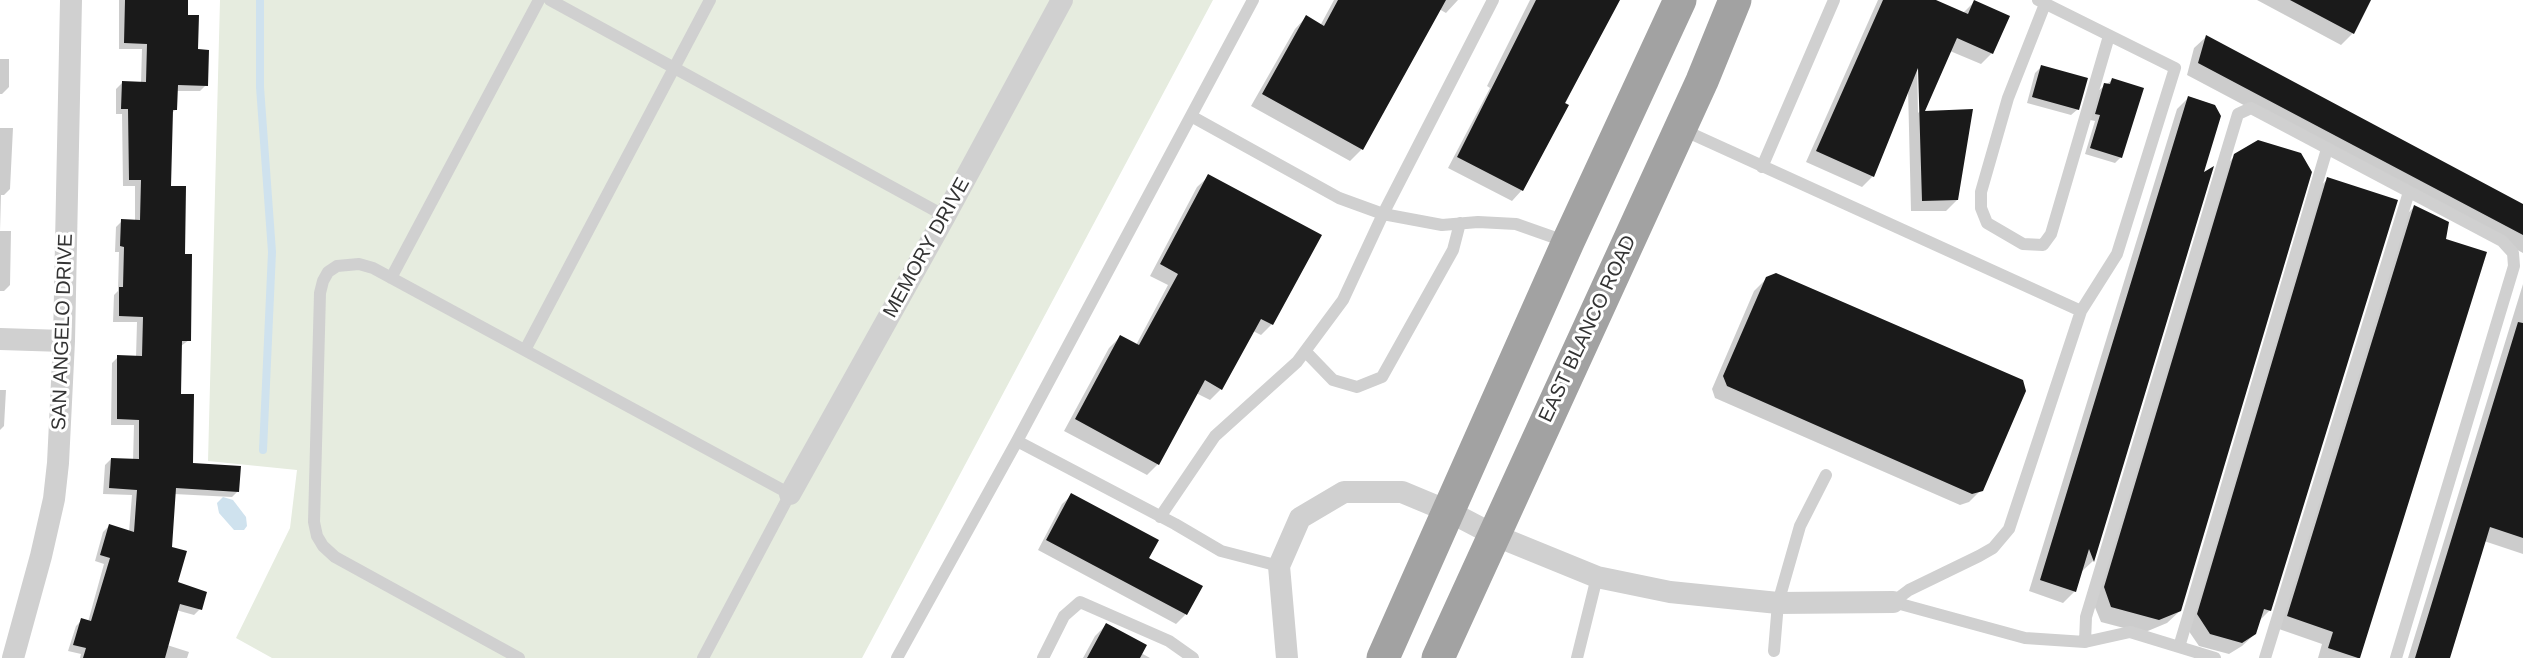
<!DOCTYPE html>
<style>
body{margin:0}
canvas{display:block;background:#fff}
</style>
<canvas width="2523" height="658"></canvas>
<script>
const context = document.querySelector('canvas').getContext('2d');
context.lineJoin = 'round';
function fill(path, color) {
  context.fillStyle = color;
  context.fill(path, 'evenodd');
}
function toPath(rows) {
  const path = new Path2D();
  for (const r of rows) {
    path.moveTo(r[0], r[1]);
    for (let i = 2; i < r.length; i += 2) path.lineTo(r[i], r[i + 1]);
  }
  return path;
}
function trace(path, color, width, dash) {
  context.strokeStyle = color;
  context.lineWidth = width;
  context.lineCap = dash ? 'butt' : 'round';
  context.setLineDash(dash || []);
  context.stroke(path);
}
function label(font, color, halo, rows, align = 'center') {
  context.font = font + ' Helvetica,sans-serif';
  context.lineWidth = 6;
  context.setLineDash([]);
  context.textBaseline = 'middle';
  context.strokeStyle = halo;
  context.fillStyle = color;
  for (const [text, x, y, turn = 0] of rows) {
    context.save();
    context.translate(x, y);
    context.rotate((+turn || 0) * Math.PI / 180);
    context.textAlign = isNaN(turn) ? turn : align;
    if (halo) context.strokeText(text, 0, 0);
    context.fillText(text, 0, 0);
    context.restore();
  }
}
fill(toPath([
 [220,0,1213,0,862,658,272,658,236,638,290,528,297,470,208,461]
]), '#e6ecdf');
fill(toPath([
 [223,497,233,500,246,517,247,526,244,530,234,530,219,513,217,503]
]), '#cfe2ee');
fill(toPath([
 [119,0,187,0,186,17,206,85,200,91,176,91,176,109,171,114,170,187,183,255,189,340,181,346,180,395,191,464,238,491,232,497,174,494,171,548,177,583,200,609,194,615,176,610,167,645,189,652,187,658,80,658,81,654,68,651,76,626,82,620,88,622,104,564,95,561,103,532,109,526,129,532,132,495,103,494,105,465,111,459,133,461,134,425,111,425,112,363,118,357,136,357,137,322,113,322,114,295,118,291,119,252,115,252,116,227,122,221,135,221,135,186,123,186,122,114,116,114,116,89,122,83,141,83,142,49,119,49],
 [1334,0,1458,0,1446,13,1439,9,1362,149,1350,161,1251,106,1295,29,1306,17,1320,26],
 [1530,0,1617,0,1522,190,1512,201,1448,168,1490,88,1487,86],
 [1878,0,1932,0,1963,13,1974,2,1992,53,1981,64,1950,51,1923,112,1957,200,1946,211,1911,211,1908,88,1873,176,1862,187,1806,162],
 [1917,60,1920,60,1921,110,1918,113],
 [2257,0,2370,0,2353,33,2341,45],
 [2206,37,2523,206,2523,253,2187,75,2194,48],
 [0,59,9,59,9,87,2,94,0,94],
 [2041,67,2078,109,2071,115,2027,103,2035,73],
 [2112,80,2121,157,2115,163,2085,154,2095,121,2090,120,2098,91],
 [2189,97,2201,175,2211,170,2093,561,2080,573,2075,591,2063,603,2029,591,2177,109],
 [0,128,13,128,10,189,4,195,1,195,0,231,11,231,10,285,4,291,0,291],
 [2235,156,2180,611,2167,623,2143,633,2101,622,2092,600,2223,168],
 [1209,176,1272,324,1261,335,1253,331,1221,389,1210,400,1196,393,1158,464,1147,475,1064,431,1109,348,1120,337,1136,345,1168,285,1150,276,1197,187],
 [2328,179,2270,610,2258,622,2255,634,2242,646,2229,654,2199,646,2186,627,2316,190],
 [2414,207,2359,658,2318,658,2322,644,2276,628,2402,219],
 [1767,278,1981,490,1969,502,1960,505,1715,398,1712,389,1754,291],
 [2523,284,2523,554,2484,541,2448,658,2408,658],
 [0,390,6,390,4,426,0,430],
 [1072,495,1147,558,1201,587,1185,615,1176,624,1038,550,1062,504],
 [1106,625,1141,653,1150,658,1083,658,1095,636]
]), '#0003');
trace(toPath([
 [260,0,260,87,272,252,263,450]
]), '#cfe2ee', 8);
fill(toPath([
 [125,0,188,0,188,15,199,15,198,49,209,50,208,86,178,85,177,110,173,110,171,186,186,186,185,254,192,254,191,341,182,341,181,394,194,394,193,463,241,466,239,492,176,488,172,547,187,551,178,582,207,592,202,610,180,604,165,658,83,658,86,648,73,645,81,618,91,621,110,558,100,555,109,524,134,532,137,490,109,488,111,458,139,459,139,420,117,419,117,355,142,356,143,317,119,316,119,287,123,287,124,247,120,246,121,219,140,220,141,180,129,180,128,109,121,109,122,81,146,82,147,44,124,43],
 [1338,0,1446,0,1363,150,1262,94,1306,15,1324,26],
 [1536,0,1620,0,1565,103,1569,105,1523,191,1457,157],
 [1883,0,1936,0,1968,14,1974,0,2010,16,1993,54,1957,38,1925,111,1973,109,1958,200,1922,201,1918,68,1874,177,1816,151],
 [2290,0,2371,0,2354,34],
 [2206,35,2523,204,2523,235,2198,63],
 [2041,65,2088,78,2079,110,2032,97],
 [2112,78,2144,88,2122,158,2090,148,2100,115,2095,114,2104,83,2110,84],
 [2188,96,2215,105,2221,116,2204,172,2214,166,2094,562,2089,549,2076,592,2040,580],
 [2258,140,2301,153,2312,172,2181,611,2159,620,2111,607,2104,587,2234,154],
 [1208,174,1322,235,1273,325,1261,319,1222,390,1205,380,1159,465,1075,419,1120,335,1139,345,1178,274,1160,264],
 [2327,177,2398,200,2271,611,2264,609,2256,634,2242,643,2210,634,2197,614],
 [2414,205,2449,222,2446,239,2487,252,2360,658,2358,658,2328,648,2333,632,2287,616],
 [1776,273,2023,380,2026,391,1983,491,1972,494,1727,386,1723,376,1766,277],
 [2518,322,2523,323,2523,538,2490,527,2450,658,2415,658],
 [1071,493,1159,540,1149,558,1203,586,1187,615,1046,540],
 [1106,623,1147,645,1140,658,1087,658]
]), '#1a1a1a');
trace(toPath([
 [550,0,945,216],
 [2045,4,2008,98,1981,192,1981,208,1987,223,2023,244,2043,245,2051,234,2109,36],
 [1191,116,1339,198,1383,214,1442,225,1478,222,1516,224,1567,242],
 [1681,129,2081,311],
 [1762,167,1834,0],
 [391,278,539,0],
 [525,350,710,0],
 [1305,351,1333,380,1357,387,1382,377,1453,250,1460,223],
 [1017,441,1175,524,1221,551,1279,566],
 [1160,517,1215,436,1297,362,1343,300,1383,214,1493,0],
 [1893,602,1909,590,1979,556,1993,548,2009,529,2081,311,2117,254,2175,68,2038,0],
 [1893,602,2025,638,2085,642,2130,632,2215,658],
 [2085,642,2086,617,2238,114,2251,108,2502,241,2513,253,2514,266,2396,658],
 [2179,647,2327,149],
 [1774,651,1778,603,1800,526,1826,475],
 [519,658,335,557,323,546,317,536,314,522,320,293,323,281,328,272,337,266,359,264,373,268,790,494,703,658],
 [897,658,1017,441,1253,0],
 [1043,658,1064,616,1080,602,1169,641,1193,658],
 [1577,658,1597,577],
 [2265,658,2409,192]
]), '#d0d0d0', 12);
trace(toPath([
 [0,339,64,341],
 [790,494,945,216,1062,0],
 [13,658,41,556,54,499,58,463,64,341,71,0],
 [1287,658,1279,566,1300,518,1344,492,1402,492,1450,512,1494,535,1597,577,1670,592,1778,603,1893,602]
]), '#d0d0d0', 22);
trace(toPath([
 [1383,658,1568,242,1680,0],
 [1438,658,1702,81,1735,0]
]), '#a2a2a2', 33);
label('20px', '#333', '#fff', [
 ["MEMORY DRIVE",927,248,-61],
 ["EAST BLANCO ROAD",1588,329,-65],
 ["SAN ANGELO DRIVE",63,332,-88]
]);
</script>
